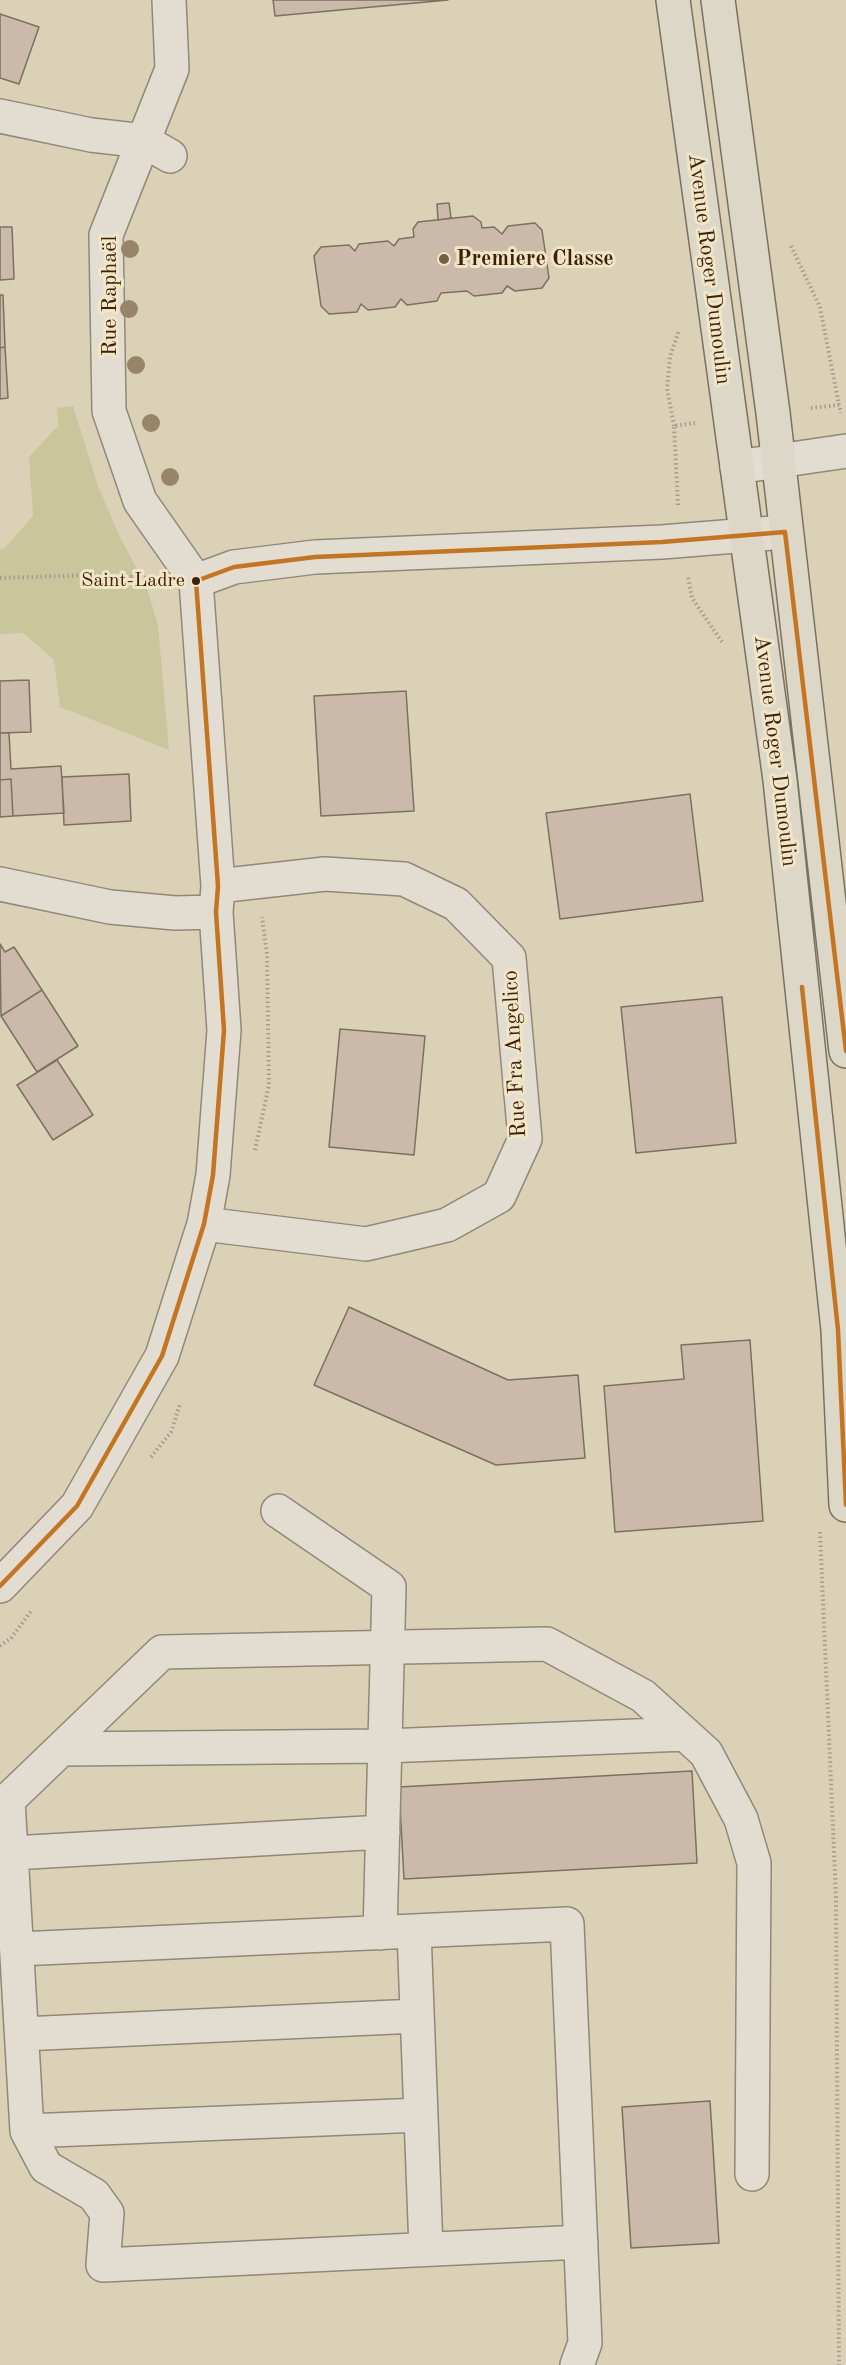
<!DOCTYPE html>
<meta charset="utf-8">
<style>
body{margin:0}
canvas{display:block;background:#dad1b7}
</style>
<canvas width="846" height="2365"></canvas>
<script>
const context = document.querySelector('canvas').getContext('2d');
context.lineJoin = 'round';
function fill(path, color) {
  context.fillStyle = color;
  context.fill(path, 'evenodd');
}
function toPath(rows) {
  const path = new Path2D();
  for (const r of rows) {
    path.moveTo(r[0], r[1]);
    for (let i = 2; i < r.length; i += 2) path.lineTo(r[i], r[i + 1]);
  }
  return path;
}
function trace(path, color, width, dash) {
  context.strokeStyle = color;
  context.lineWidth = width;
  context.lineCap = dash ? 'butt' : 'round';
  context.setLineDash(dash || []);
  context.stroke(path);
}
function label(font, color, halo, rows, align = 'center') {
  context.font = font + ' "Old Standard TT",serif';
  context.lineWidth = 6;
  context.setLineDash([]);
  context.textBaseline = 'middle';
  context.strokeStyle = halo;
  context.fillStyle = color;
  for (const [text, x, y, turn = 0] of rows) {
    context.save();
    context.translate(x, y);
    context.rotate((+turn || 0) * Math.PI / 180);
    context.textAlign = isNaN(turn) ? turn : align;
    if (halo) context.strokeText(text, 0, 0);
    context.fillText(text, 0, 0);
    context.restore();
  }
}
fill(toPath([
 [73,406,98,486,120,537,146,586,158,625,169,750,60,707,54,660,23,633,0,634,0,549,4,549,33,516,29,457,58,426,57,408]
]), '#cac69b');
const building = toPath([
 [273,0,448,0,275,16,273,0],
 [0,14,39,27,19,84,0,78,0,14],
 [449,203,451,218,438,220,437,204,449,203],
 [473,216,481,222,482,228,494,227,502,234,508,226,535,223,542,230,549,278,542,288,515,291,507,286,502,293,474,296,467,291,441,293,437,301,407,305,401,299,395,307,368,310,361,304,357,312,329,314,321,306,314,256,321,247,349,245,355,251,359,244,388,241,394,246,399,239,414,237,413,229,418,222,473,216],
 [0,227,12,227,14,279,0,280,0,227],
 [0,295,3,295,5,347,0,348,0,295],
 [5,347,8,398,0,399,0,348,5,347],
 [29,680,31,732,0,733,0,681,29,680],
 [406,691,414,811,321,816,314,696,406,691],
 [0,733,9,733,11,769,61,766,64,813,13,816,11,779,0,780,0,733],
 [129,774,131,821,64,825,62,777,129,774],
 [11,779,13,816,0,817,0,780,11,779],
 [690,794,703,901,560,919,546,813,690,794],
 [0,944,5,952,14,947,42,990,1,1016,0,944],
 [42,990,78,1046,37,1072,1,1016,42,990],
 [722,997,736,1143,636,1153,621,1007,722,997],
 [340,1029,425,1036,414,1155,329,1147,340,1029],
 [57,1060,93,1115,53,1140,17,1085,57,1060],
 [349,1307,508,1380,578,1375,585,1458,496,1465,314,1385,349,1307],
 [750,1340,763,1521,615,1532,604,1386,684,1379,681,1345,750,1340],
 [692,1771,697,1863,404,1879,399,1787,692,1771],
 [710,2101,719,2243,631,2248,622,2107,710,2101]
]);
fill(building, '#cbbaaa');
trace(building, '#7b7161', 1.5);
const minor = toPath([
 [169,0,172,69,106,235,109,411,140,501,196,581],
 [0,116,91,135,144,141,170,156],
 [737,467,846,451],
 [196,581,234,567,315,557,662,542,785,532],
 [0,884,110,907,175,913,216,912],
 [204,1224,366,1244,447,1225,499,1196,525,1139,509,958,456,904,404,879,325,874,218,886],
 [278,1511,389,1587,380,1933],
 [0,1586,77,1506,162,1356,204,1224,213,1175,224,1030,216,912,218,886,196,581],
 [61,1749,385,1746,685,1734],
 [12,1853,383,1832],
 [414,1931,426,2249],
 [18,1949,567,1924,585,2343,577,2365],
 [22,2034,417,2016],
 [27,2131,421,2115],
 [581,2242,103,2265,107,2213,94,2195,46,2167,27,2131,8,1800,162,1652,547,1644,643,1696,706,1753,741,1819,754,1863,752,2174]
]);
const major = toPath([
 [673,0,780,780,838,1330,846,1505],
 [718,0,773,413,846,1051]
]);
trace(minor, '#918878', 36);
trace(major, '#7b7161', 36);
trace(toPath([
 [791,246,820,307,839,405],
 [811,408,839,405,841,413],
 [674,426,667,388,670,357,679,330],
 [678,505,674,426,695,423],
 [0,578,92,575,149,578],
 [688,578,692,598,722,642],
 [255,1150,269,1085,267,954,262,917],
 [151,1457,171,1432,180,1404],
 [820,1532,836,1897,839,2365],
 [0,1646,11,1638,32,1610]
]), '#a49c91', 4, [1.5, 3]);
trace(minor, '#e2ddd0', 33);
trace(major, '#ddd7c8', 33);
trace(toPath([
 [196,581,234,567,315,557,662,542,785,532,846,1051],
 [802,987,838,1330,846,1505],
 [0,1586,77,1506,162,1356,204,1224,213,1175,224,1030,216,912,218,886,196,581]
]), '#c47523', 4.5);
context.fillStyle = '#968568';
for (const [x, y] of [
 [130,249],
 [129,309],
 [136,365],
 [151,423],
 [170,477]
]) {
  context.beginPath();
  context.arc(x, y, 9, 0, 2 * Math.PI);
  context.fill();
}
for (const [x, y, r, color] of [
 [444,259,6,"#755e47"],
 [196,581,5,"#3e200a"]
]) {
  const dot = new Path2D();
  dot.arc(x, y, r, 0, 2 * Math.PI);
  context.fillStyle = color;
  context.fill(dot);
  trace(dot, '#f0e5c7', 2);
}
label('20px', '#3e200a', '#f0e5c7', [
 ["Saint-Ladre",185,581]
], 'right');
label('bold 22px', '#3e200a', '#f0e5c7', [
 ["Premiere Classe",456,259]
], 'left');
label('22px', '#3e200a', '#f0e5c7', [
 ["Avenue Roger Dumoulin",709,269,83],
 ["Rue Raphaël",110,296,-90],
 ["Avenue Roger Dumoulin",775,751,83],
 ["Rue Fra Angelico",515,1054,-93]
]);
</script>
